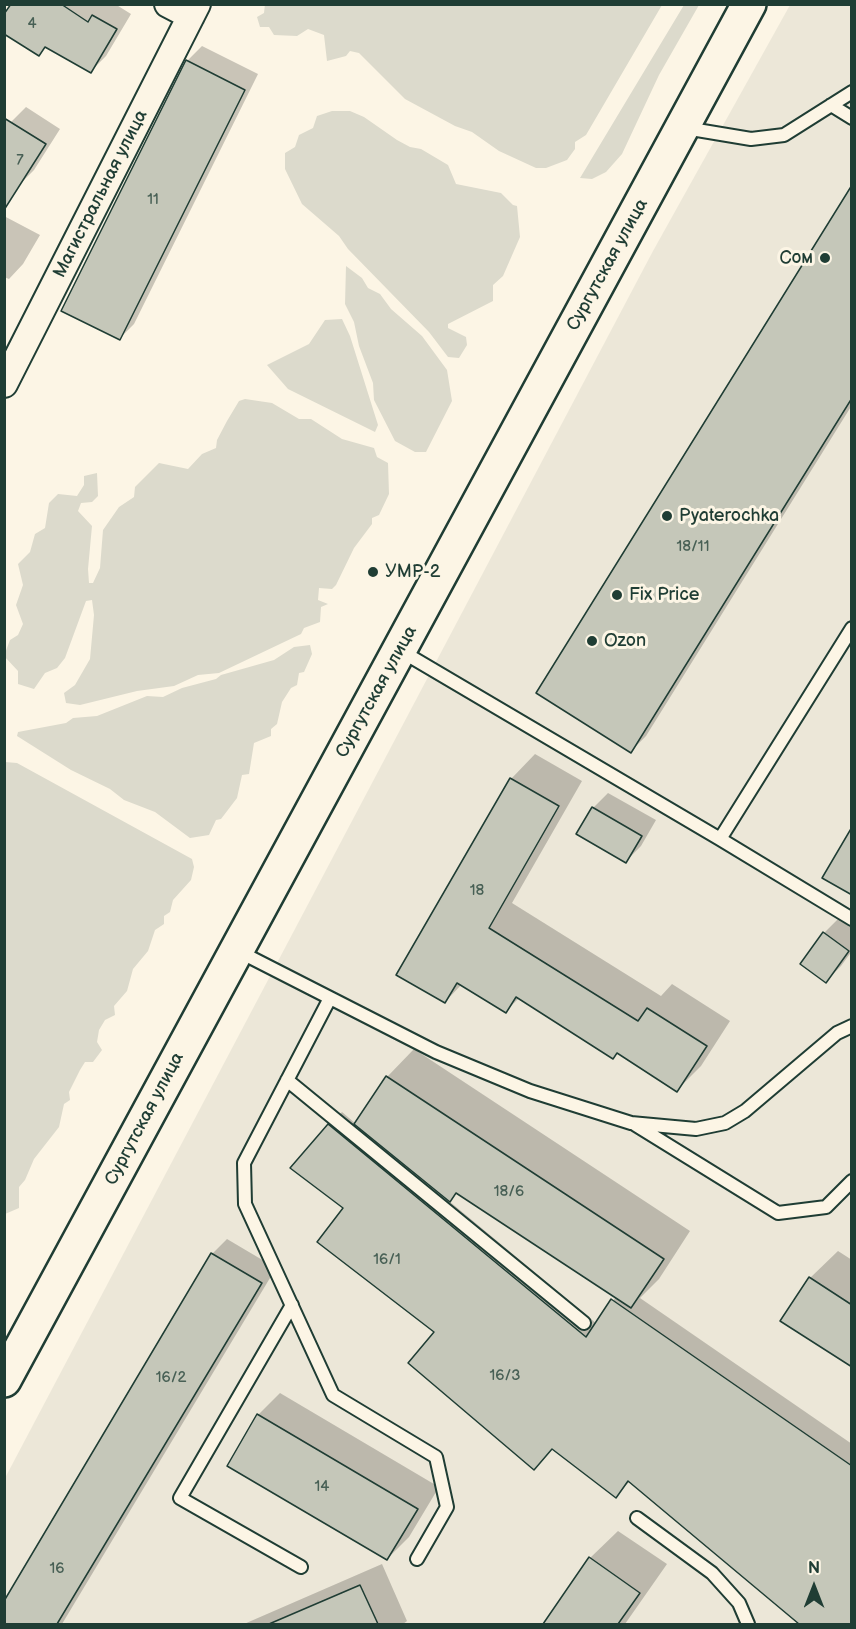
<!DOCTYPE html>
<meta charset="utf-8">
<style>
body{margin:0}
#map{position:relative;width:856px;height:1629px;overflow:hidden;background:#fcf5e5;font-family:"Balsamiq Sans",sans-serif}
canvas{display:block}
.frame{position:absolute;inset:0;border:6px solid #1f3d34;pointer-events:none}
.north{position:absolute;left:784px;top:1557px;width:60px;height:60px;-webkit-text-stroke:4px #fcf5e5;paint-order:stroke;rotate:0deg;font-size:16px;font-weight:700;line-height:24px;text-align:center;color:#1f3d34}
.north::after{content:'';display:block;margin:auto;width:21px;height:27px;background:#1f3d34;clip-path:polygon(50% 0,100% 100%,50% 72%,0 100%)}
</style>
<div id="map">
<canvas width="856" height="1629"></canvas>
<div class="frame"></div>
<div class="north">N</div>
</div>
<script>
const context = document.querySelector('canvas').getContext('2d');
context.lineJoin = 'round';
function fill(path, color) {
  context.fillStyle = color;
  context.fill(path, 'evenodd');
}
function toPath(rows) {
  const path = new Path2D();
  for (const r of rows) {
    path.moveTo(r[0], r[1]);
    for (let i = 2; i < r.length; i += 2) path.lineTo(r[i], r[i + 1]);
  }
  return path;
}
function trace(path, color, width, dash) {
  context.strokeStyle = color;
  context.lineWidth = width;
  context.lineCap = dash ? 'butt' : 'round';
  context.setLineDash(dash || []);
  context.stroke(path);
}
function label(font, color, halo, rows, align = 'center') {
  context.font = font + ' "Balsamiq Sans",sans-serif';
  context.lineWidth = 6;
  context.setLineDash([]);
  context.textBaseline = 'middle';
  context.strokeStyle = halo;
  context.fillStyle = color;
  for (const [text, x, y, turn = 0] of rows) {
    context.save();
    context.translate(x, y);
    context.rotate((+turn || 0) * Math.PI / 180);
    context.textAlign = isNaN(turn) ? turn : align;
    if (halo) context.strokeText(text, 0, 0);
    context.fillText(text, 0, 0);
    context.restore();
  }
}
fill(toPath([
 [790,5,851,5,851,1624,5,1624,5,1478,653,251]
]), '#ece7d8');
fill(toPath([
 [265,4,662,4,662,5,586,135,575,142,575,149,567,160,546,168,536,168,499,151,472,132,455,126,405,99,359,53,350,51,346,56,327,61,324,35,308,29,297,36,274,35,269,27,260,27,257,17,264,13],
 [684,5,699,5,659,75,622,154,606,172,592,179,580,178],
 [332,111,350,111,364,117,397,140,410,147,421,149,448,165,456,184,501,193,513,205,517,206,520,237,503,276,493,285,493,301,448,324,448,328,466,337,467,345,459,358,448,357,429,332,348,249,339,236,302,204,285,169,285,153,295,147,299,135,313,128,317,116],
 [346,266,362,278,368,288,380,294,391,309,422,336,447,370,452,401,426,452,415,452,395,441,374,400,373,383,359,346,354,322,345,304],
 [342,319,350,336,378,425,375,432,288,389,267,365,309,344,325,320],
 [245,399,272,403,299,419,311,419,342,439,374,448,377,457,388,463,389,494,379,515,372,518,372,524,354,548,336,585,332,589,319,588,318,600,328,604,321,607,320,622,304,628,301,634,219,673,198,675,174,686,137,691,80,705,66,703,64,693,75,685,90,659,94,615,92,600,86,601,65,658,57,668,45,673,34,689,18,684,18,671,4,656,10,640,18,635,23,624,16,605,23,585,18,564,30,552,35,534,45,528,49,503,58,494,77,496,84,485,84,476,97,473,98,496,92,502,81,503,78,511,92,526,88,569,89,583,93,583,100,568,103,530,119,507,134,497,135,487,159,463,188,469,202,454,216,448,217,440,227,421,239,401],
 [310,645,312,654,304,672,299,673,297,685,291,688,282,702,277,724,271,729,271,736,254,743,249,774,242,775,237,798,221,819,216,820,209,835,190,838,155,812,124,800,110,789,71,770,17,736,18,732,66,723,73,718,97,716,147,696,163,697,182,688,216,679,221,675,274,660,294,647],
 [5,762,17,763,192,859,194,867,191,880,173,900,170,912,164,916,164,924,155,930,148,951,133,969,127,991,114,1006,115,1015,105,1020,99,1030,97,1042,102,1050,93,1062,85,1062,80,1070,69,1092,70,1100,64,1104,59,1127,34,1159,25,1180,19,1187,19,1208,5,1214]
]), '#dcdacc');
fill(toPath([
 [13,4,99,4,102,6,104,4,115,4,131,14,106,56,91,71,47,46,39,54],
 [202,46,258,74,134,324,120,338,187,61],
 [26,107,60,129,34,170,19,185,4,133,11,122],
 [852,188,852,405,646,736,631,751],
 [4,216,40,235,23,264,9,279,4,277],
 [535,754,582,781,512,903,661,996,672,984,730,1021,701,1066,677,1090,618,1052,613,1057,520,997,506,1011,462,984,445,1002,511,779],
 [608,793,656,820,641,846,626,861,578,834,593,808],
 [839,918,852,927,852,951,841,966,826,981,824,933],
 [414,1049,690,1231,659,1279,640,1298,852,1444,852,1624,801,1624,630,1481,616,1496,553,1448,534,1468,345,1208,329,1125,342,1112,356,1124,387,1077],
 [458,1192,616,1297,597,1324,449,1201],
 [227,1239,276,1268,62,1624,4,1624,4,1603,212,1254],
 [838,1251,852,1260,852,1366,810,1278],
 [280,1393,439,1487,409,1537,387,1559,258,1415],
 [618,1531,667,1564,625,1624,545,1624,590,1558],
 [382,1564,407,1621,403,1624,244,1624]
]), '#0003');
const building = toPath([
 [11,4,61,4,88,22,92,15,117,29,91,73,45,47,39,56,4,34,4,14,11,4],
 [186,60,245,90,120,340,61,311,186,60],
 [4,118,46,144,4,210,4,118],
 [852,185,852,398,631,753,536,693,852,185],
 [510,778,559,806,489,928,638,1021,647,1008,707,1046,677,1092,617,1053,613,1059,516,997,506,1013,457,983,445,1003,396,975,510,778],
 [592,807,642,836,626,863,576,834,592,807],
 [852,827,852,895,822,878,852,827],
 [823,932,849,951,826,983,800,964,823,932],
 [386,1076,664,1259,631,1308,456,1193,450,1202,354,1124,386,1076],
 [328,1124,586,1337,611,1299,852,1466,852,1624,799,1624,628,1481,616,1498,552,1449,534,1470,408,1363,434,1332,317,1242,343,1208,290,1168,328,1124],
 [211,1253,262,1283,57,1624,4,1624,4,1601,211,1253],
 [809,1277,852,1305,852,1367,780,1321,809,1277],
 [257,1414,418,1509,387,1560,227,1466,257,1414],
 [589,1557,640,1593,618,1624,543,1624,589,1557],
 [360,1585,378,1624,269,1624,360,1585]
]);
fill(building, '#c5c7b9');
trace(building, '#1f3d34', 1.5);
const lane = toPath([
 [831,105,852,118],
 [685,128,751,139,784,135,852,92],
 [401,651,720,839,852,919],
 [720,839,852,628],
 [238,951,436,1052,530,1091,631,1123,696,1129,725,1123,745,1111,837,1033,852,1026],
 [330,998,244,1163,245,1204,333,1395,436,1457,447,1507,417,1559],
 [287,1080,584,1323],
 [634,1124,778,1213,826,1207,852,1181],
 [292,1305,180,1498,301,1567],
 [637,1518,712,1573,739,1603,748,1624]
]);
const street = toPath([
 [168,4,191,16],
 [4,384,197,4]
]);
const secondary = toPath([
 [4,1380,749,4]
]);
trace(lane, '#1f3d34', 16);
trace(street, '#1f3d34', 30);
trace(secondary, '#1f3d34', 38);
trace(lane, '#fcf5e5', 12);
trace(street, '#fcf5e5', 26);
trace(secondary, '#fcf5e5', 33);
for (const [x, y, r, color] of [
 [825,258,6,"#1f3d34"],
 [667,516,6,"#1f3d34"],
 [373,572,6,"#1f3d34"],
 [617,595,6,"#1f3d34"],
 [592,641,6,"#1f3d34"]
]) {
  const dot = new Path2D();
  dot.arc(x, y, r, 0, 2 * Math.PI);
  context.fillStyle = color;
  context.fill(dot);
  trace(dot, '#fcf5e5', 2);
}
label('15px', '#486055', null, [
 ["4",32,24],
 ["7",20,161],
 ["11",153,200],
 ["18/11",693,547],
 ["18",477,891],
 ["18/6",509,1192],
 ["16/1",387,1260],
 ["16/3",505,1376],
 ["16/2",171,1378],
 ["14",322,1487],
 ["16",57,1569]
]);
label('18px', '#1f3d34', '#fcf5e5', [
 ["Магистральная улица",101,194,-63],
 ["Сургутская улица",608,265,-61],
 ["Сургутская улица",377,692,-61],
 ["Сургутская улица",145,1119,-62]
]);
label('18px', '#1f3d34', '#fcf5e5', [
 ["Сом",813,258,"right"],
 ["Pyaterochka",679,516],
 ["УМР-2",385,572],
 ["Fix Price",629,595],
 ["Ozon",604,641]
], 'left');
</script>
